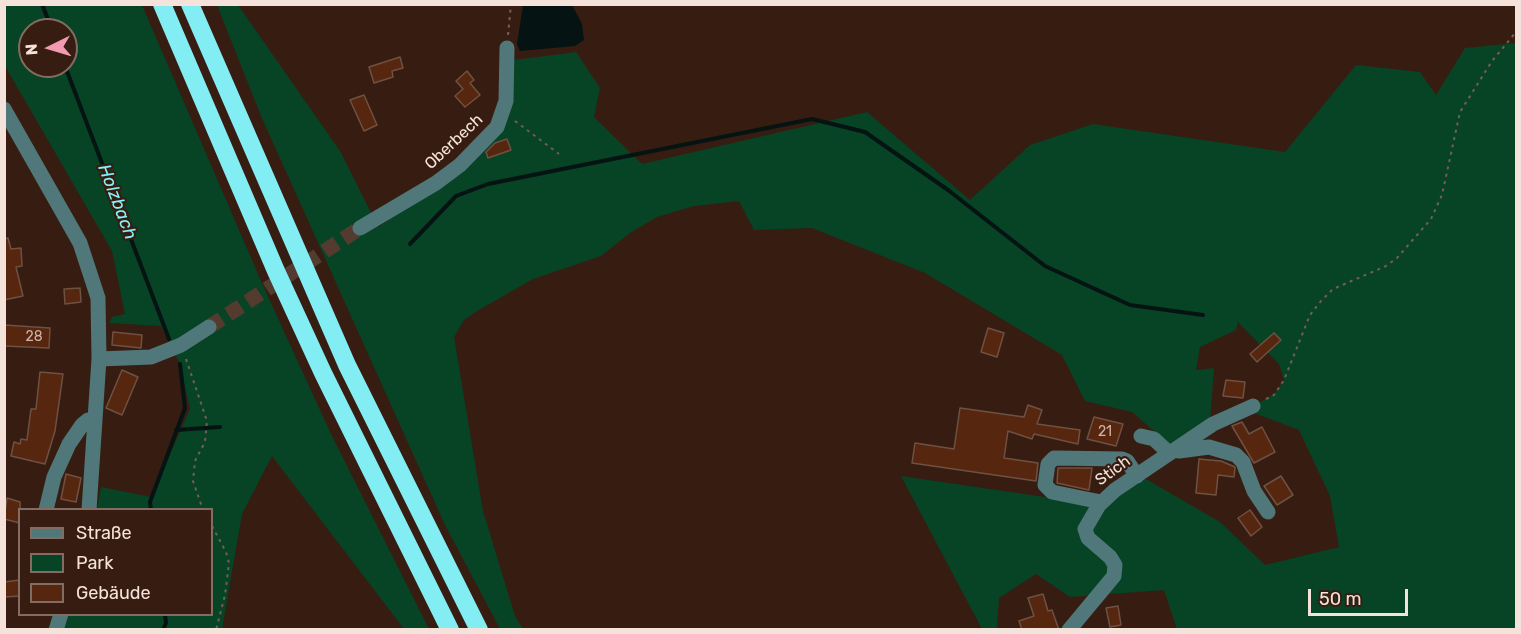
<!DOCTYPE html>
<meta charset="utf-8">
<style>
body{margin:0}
#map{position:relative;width:1521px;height:634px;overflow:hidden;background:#371d11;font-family:Rubik,sans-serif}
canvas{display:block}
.frame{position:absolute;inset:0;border:6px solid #f5e3db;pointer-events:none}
.legend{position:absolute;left:18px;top:508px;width:195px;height:108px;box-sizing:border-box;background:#371d11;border:2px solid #836c62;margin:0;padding:8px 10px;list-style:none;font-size:18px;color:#f5e3db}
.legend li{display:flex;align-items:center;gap:12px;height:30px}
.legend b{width:30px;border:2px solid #836c62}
.north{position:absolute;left:18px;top:18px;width:60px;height:60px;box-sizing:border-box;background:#371d11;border:2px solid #836c62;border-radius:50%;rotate:265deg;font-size:16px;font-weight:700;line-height:24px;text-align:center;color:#f5e3db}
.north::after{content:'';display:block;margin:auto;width:21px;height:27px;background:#f29aaf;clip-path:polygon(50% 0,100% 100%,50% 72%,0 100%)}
.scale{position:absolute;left:1308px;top:589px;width:100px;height:27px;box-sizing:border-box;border:3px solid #f5e3db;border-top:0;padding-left:8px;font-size:18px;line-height:21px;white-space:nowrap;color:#f5e3db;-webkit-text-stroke:4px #371d11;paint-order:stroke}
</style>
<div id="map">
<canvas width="1521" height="634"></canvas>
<div class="frame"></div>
<ul class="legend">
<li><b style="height:8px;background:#50787a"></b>Straße</li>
<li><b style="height:16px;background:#074325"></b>Park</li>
<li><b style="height:16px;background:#56260e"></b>Gebäude</li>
</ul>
<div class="north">N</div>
<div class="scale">50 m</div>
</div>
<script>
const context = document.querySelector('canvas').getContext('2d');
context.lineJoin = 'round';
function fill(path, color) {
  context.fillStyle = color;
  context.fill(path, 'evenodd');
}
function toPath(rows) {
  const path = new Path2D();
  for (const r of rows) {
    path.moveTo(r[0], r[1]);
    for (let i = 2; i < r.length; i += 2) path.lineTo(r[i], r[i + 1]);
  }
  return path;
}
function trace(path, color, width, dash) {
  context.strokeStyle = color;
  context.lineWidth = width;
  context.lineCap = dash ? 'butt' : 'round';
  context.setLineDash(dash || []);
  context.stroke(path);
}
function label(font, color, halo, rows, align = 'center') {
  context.font = font + ' Rubik,sans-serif';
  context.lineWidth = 4.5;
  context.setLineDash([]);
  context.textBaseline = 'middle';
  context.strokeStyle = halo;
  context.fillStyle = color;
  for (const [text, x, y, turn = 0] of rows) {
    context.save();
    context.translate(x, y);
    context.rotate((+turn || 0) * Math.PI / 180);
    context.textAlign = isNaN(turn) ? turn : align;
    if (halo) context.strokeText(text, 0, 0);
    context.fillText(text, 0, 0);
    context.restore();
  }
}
fill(toPath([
 [4,5,142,5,261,281,330,432,429,629,404,629,272,456,242,514,222,629,64,629,69,615,212,614,212,510,97,509,101,487,151,497,190,409,180,364,161,326,109,323,112,317,125,314,112,251,5,66],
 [30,30,66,30,66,66,30,66],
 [217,5,238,5,340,151,378,227,436,188,501,130,514,60,576,52,600,88,594,117,642,164,867,112,970,200,1030,145,1093,124,1285,152,1356,65,1420,72,1436,95,1465,48,1516,43,1516,629,1177,629,1164,590,1070,597,1036,574,999,598,997,629,982,629,901,476,1099,505,1139,475,1220,522,1265,565,1339,547,1330,496,1299,430,1246,410,1274,394,1284,380,1279,364,1238,322,1236,330,1200,347,1196,370,1214,368,1210,421,1177,445,1169,444,1132,412,1085,401,1062,355,925,273,812,228,754,230,739,201,694,206,657,217,630,233,601,256,533,279,477,311,464,320,454,337,483,511,515,616,523,629,500,629,445,525,261,116]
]), '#074325');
fill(toPath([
 [523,5,572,5,582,24,584,40,575,46,520,51,517,44]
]), '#051313');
trace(toPath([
 [42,4,52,30],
 [65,66,169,339],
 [410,244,456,196,488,184,812,119,865,132,948,190,1045,266,1130,305,1203,315],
 [176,430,220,427],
 [151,510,150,502,185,408,180,364],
 [163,630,166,623,165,614]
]), '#051313', 4);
const building = toPath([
 [400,57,403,68,392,71,393,77,374,83,369,67,400,57],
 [467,71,474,80,470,83,480,95,465,107,455,96,463,89,456,81,467,71],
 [364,95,377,125,364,131,350,100,364,95],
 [507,139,511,150,488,158,486,152,495,143,507,139],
 [8,238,11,249,21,248,22,266,16,267,23,296,4,300,4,239,8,238],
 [80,288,81,302,65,304,64,289,80,288],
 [4,325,50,328,49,348,4,346,4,325],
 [988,328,1004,333,997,357,981,352,988,328],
 [113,332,142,335,141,348,112,345,113,332],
 [1274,333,1281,340,1257,362,1250,354,1274,333],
 [122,370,138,377,122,415,106,408,122,370],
 [40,372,63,374,55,431,45,464,11,456,14,442,20,444,21,439,27,440,31,409,36,409,40,372],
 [1226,380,1245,382,1243,398,1223,396,1226,380],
 [1028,405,1042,410,1037,424,1080,430,1078,444,1034,434,1032,439,1008,431,1004,458,1038,463,1036,481,912,463,915,443,954,449,960,408,1024,417,1028,405],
 [1094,417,1123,424,1116,446,1087,439,1094,417],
 [1242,422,1249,434,1262,427,1275,452,1254,463,1232,426,1242,422],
 [1199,459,1221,461,1235,467,1234,477,1218,475,1216,495,1196,493,1199,459],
 [1058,468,1092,468,1089,490,1057,483,1058,468],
 [66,474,81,478,76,502,61,499,66,474],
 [1281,476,1293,495,1277,505,1264,486,1281,476],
 [7,498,20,502,20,523,4,519,7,498],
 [1250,510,1262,527,1251,536,1238,518,1250,510],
 [20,580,20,596,4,597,4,582,20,580],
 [1043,594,1048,611,1052,610,1059,630,1022,630,1019,621,1034,616,1028,598,1043,594],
 [1118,606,1121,625,1110,627,1106,608,1118,606]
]);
fill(building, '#56260e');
trace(building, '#6f5143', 1.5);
trace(toPath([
 [209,327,360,228]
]), '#543b2f', 15, [15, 8]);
trace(toPath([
 [508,35,511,4],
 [515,121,559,154],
 [186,359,207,421,205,442,195,461,193,481,203,510],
 [1266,399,1274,395,1284,380,1310,315,1321,301,1333,289,1386,266,1397,258,1431,219,1442,195,1460,112,1492,61,1516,32],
 [212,526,226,552,229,563,225,595,216,630]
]), '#765e53', 2, [3, 4.5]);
trace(toPath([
 [4,109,80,243,98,298,99,359,89,510],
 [360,228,436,183,460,165,497,127,506,101,507,48],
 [99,359,151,357,181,345,209,327],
 [1141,436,1154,439,1169,453],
 [1179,451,1209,447,1236,455,1243,462,1254,491,1268,512],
 [1101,502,1052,492,1045,485,1048,464,1054,458,1122,459,1127,461,1137,476],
 [46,510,54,477,69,444,82,425,88,420,95,421],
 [56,630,61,614],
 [1069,630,1114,576,1115,565,1110,557,1088,538,1085,529,1099,505,1115,490,1213,424,1253,406]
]), '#50787a', 15);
trace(toPath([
 [162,4,276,271,323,373,450,630],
 [190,4,347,365,479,630]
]), '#82edf3', 18);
label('14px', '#cdb4a8', null, [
 ["28",34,337],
 ["21",1105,432]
]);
label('16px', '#f5e3db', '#371d11', [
 ["Oberbech",454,142,-43],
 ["Stich",1113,471,-36]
]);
label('italic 18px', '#83f4fa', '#371d11', [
 ["Holzbach",117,202,69]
]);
</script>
